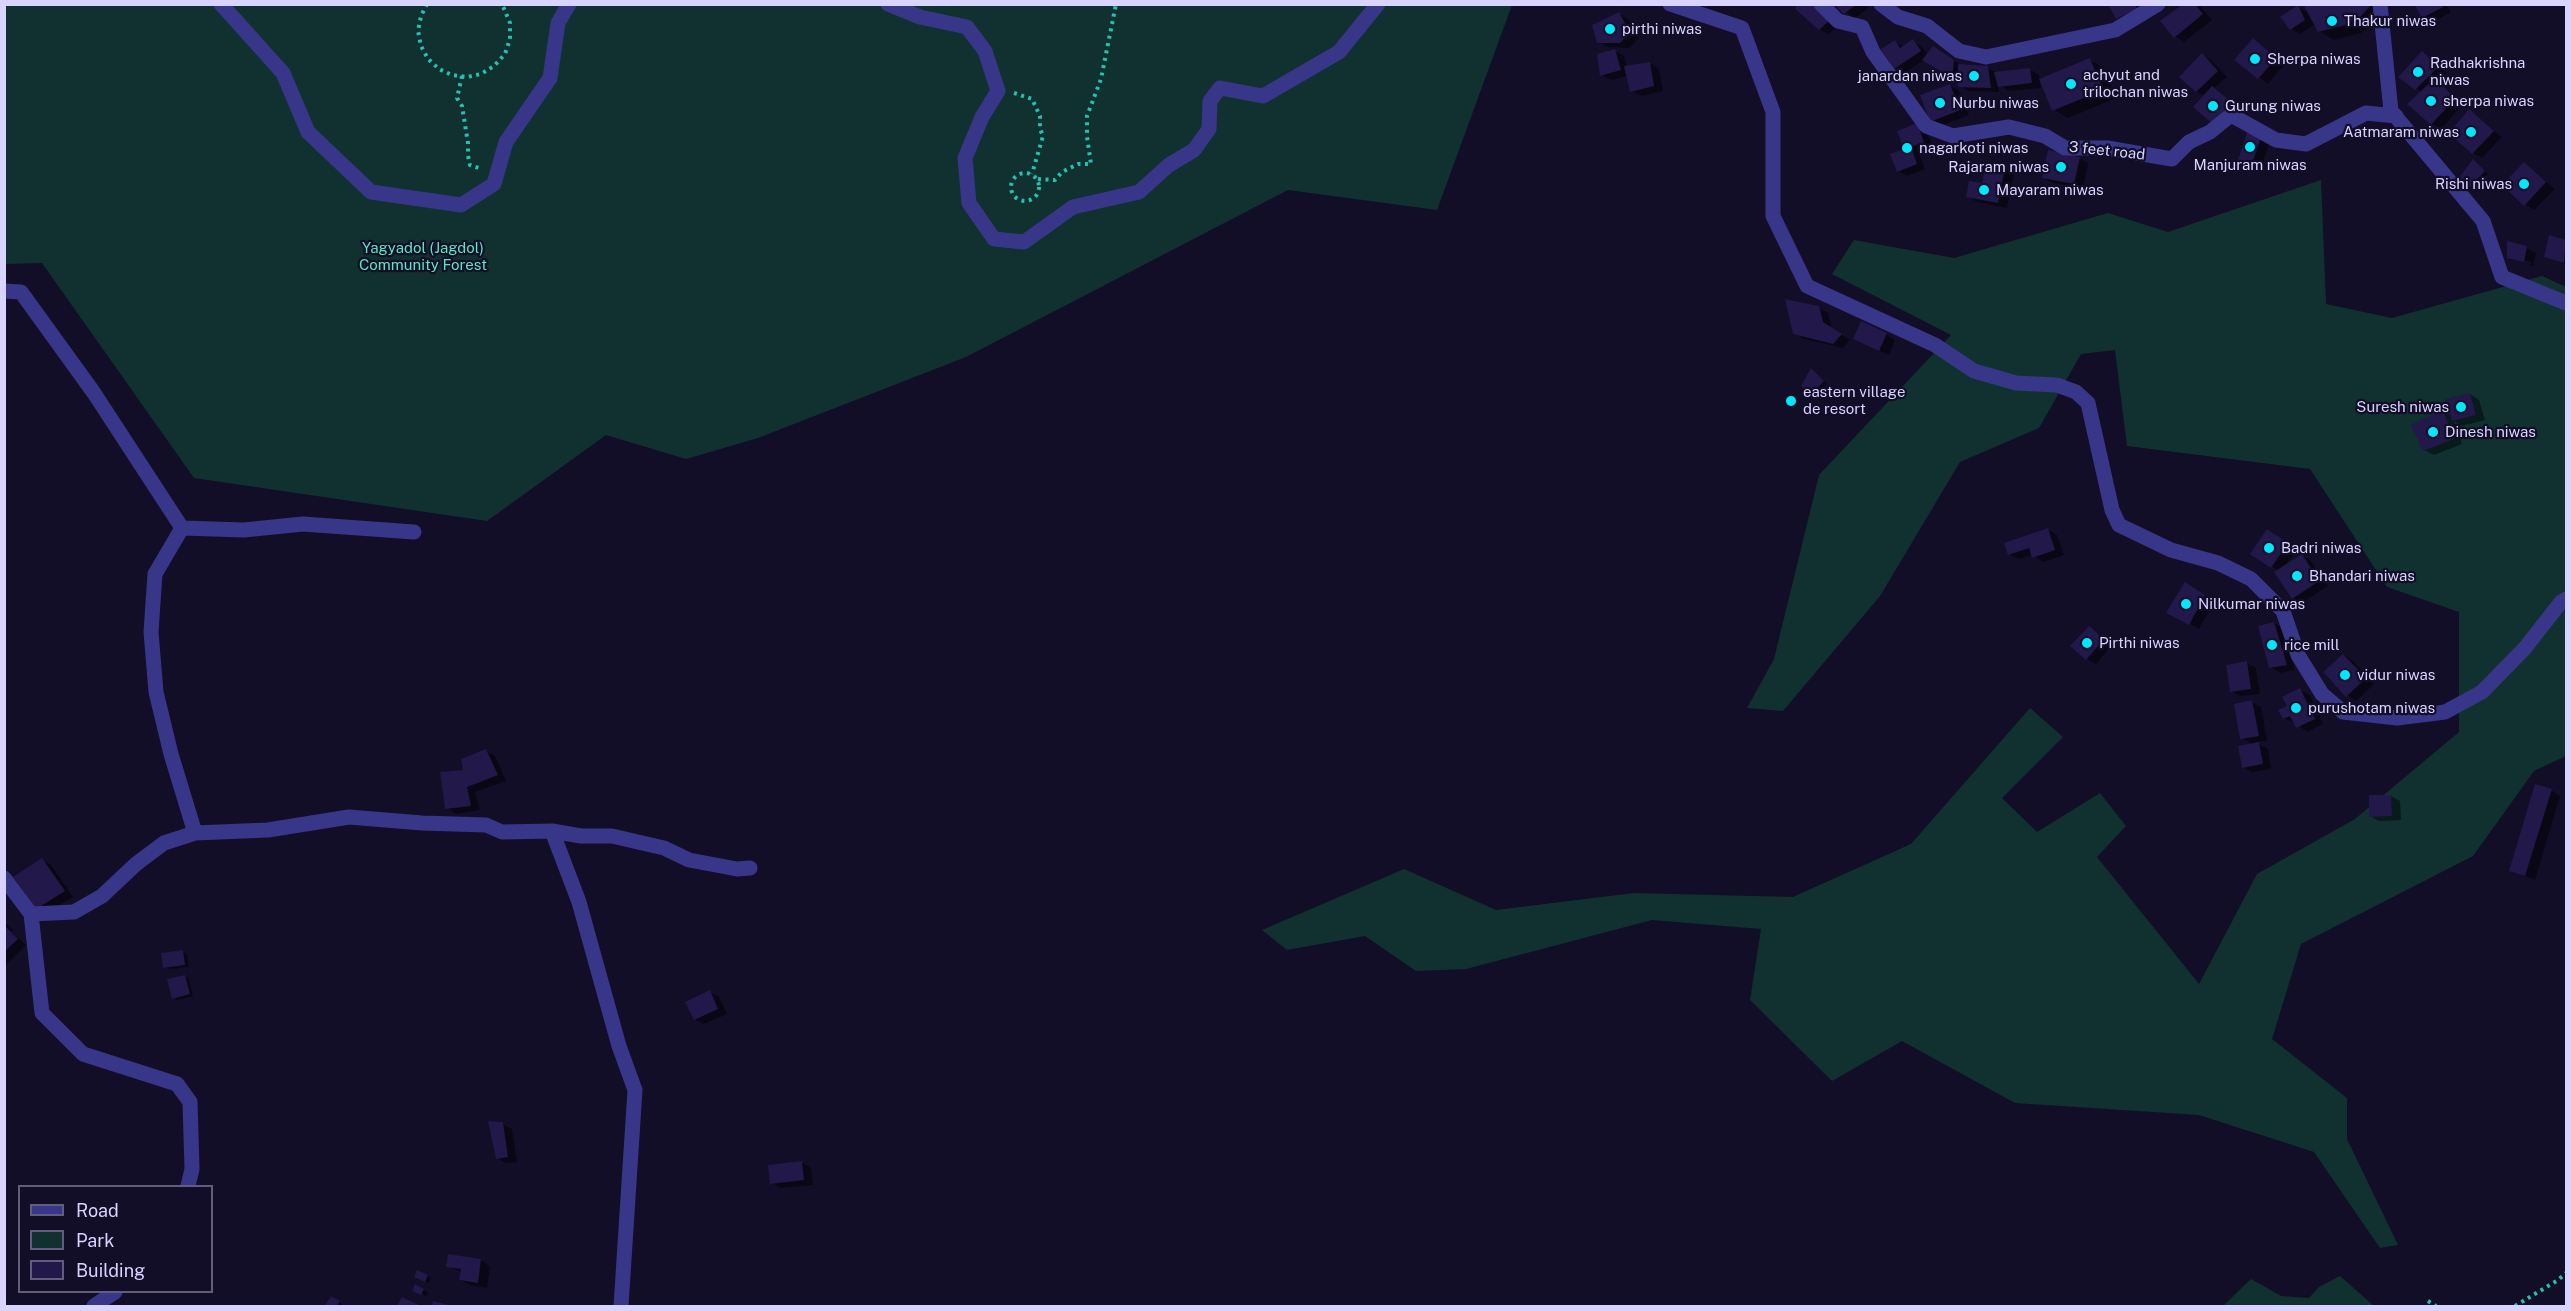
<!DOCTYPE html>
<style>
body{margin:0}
#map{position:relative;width:2571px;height:1311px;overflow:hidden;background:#120e27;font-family:"Public Sans",sans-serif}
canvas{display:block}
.frame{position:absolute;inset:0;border:6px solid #d8d3ff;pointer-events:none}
.legend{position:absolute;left:18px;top:1185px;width:195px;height:108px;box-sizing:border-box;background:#120e27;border:2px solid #615d7d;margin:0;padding:8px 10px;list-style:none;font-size:18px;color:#d8d3ff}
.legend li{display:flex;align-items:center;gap:12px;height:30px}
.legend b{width:30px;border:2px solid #615d7d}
</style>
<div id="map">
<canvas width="2571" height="1311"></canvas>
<div class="frame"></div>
<ul class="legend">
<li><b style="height:8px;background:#383688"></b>Road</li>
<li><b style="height:16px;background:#10312f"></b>Park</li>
<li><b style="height:16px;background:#221849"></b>Building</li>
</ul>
</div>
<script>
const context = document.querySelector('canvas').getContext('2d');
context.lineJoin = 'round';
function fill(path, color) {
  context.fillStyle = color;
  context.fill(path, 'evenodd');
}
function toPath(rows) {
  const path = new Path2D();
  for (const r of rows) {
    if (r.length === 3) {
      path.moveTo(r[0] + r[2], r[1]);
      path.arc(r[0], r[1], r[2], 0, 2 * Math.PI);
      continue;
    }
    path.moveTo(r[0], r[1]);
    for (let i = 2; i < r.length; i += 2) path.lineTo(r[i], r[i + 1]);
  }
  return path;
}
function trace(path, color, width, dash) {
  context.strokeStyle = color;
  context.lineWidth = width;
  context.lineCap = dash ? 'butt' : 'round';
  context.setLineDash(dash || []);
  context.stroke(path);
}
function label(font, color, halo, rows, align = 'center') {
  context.font = font + ' "Public Sans",sans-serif';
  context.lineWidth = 4.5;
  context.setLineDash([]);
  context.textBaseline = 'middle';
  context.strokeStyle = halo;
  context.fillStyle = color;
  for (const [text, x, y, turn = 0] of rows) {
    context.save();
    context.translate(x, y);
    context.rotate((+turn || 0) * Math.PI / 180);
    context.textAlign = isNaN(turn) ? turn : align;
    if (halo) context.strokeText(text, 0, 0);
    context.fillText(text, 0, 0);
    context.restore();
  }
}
fill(toPath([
 [4,5,1512,5,1437,210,1288,190,966,357,758,438,686,459,606,435,487,521,194,478,42,263,5,264],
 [2321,180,2326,304,2392,318,2542,276,2566,287,2566,756,2534,771,2473,856,2301,944,2272,1039,2347,1098,2347,1139,2398,1245,2380,1248,2314,1152,2199,1115,2015,1103,1902,1041,1832,1081,1750,1000,1761,929,1652,920,1466,969,1416,971,1365,936,1287,950,1262,930,1404,869,1496,910,1634,893,1793,897,1911,844,2030,708,2063,737,2002,798,2037,832,2100,793,2126,826,2097,857,2199,984,2257,874,2355,819,2459,732,2459,612,2387,587,2310,469,2127,446,2115,350,2081,354,2039,428,1960,462,1880,596,1783,711,1747,708,1774,659,1819,475,1951,335,1832,274,1854,240,1954,258,2108,213,2168,232],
 [2340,1276,2374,1306,2223,1306,2251,1279,2281,1296,2309,1298,2319,1287]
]), '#10312f');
fill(toPath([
 [1800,4,1812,4,1838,26,1829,34,1819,29],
 [1837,4,1866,4,1868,8,1854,19],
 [2110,4,2140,4,2145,14,2126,23,2117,18],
 [2185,4,2200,6,2212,20,2184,42,2175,36],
 [2304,4,2385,4,2386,14,2374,25,2361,33,2334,40,2319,31,2315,24,2300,34,2291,29,2298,7,2309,13],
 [2416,4,2446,4,2451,12,2432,23,2423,17],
 [1619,14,1628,19,1639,38,1630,48,1608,47,1599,42],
 [2253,40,2285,64,2268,84,2236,60],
 [1913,41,1922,47,1928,55,1942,53,1961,65,1988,68,1997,73,2029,69,2039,75,2041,88,2009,91,1999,85,1999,92,1969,91,1960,86,1960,81,1924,60,1904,73,1895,68,1895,42,1904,47],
 [1615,51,1624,56,1627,67,1650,63,1659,69,1663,91,1641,96,1632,91,1628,76,1611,80,1602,75],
 [2422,53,2446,73,2438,82,2463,104,2441,129,2431,123,2422,92,2400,77],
 [2202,54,2211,60,2227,77,2214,88,2242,111,2225,130,2216,125,2205,96,2196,91],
 [2090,60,2104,68,2116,98,2068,118,2054,110],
 [1949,85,1959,91,1969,115,1941,126,1932,121],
 [2469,111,2502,137,2482,158,2473,153],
 [1917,125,1926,130,1933,147,1919,152,1925,169,1907,176,1898,171],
 [2249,132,2270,141,2261,168,2240,159],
 [2079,158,2088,163,2083,188,2053,183,2044,178],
 [2234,161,2247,165,2246,170,2237,167],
 [2524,163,2555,189,2534,210,2525,204],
 [2477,164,2488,174,2475,188,2460,178],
 [2005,169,2014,174,2007,208,1977,202,1967,196],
 [2550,237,2566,242,2566,265,2546,256],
 [2526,248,2536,253,2533,266,2517,262,2531,265,2531,262,2516,258,2516,261,2509,257],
 [1819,308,1828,313,1832,329,1850,340,1843,348,1804,339,1794,333],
 [1886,334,1895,340,1889,355,1864,343],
 [1815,372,1827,384,1816,396,1812,394],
 [2470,394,2479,400,2485,420,2462,426,2454,421,2462,444,2434,455,2424,450,2443,411,2452,416],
 [2048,530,2057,535,2064,555,2043,562,2033,555,2019,559,2009,554],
 [2276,536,2296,550,2285,566,2302,555,2311,561,2328,586,2302,603,2293,598,2279,571,2252,553],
 [2195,589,2214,602,2199,629,2168,612],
 [2274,623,2283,628,2295,670,2280,673,2271,667],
 [2089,628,2112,645,2096,664,2087,659],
 [2344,655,2353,661,2374,684,2356,701,2347,695],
 [2247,663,2256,668,2260,694,2240,696,2231,691],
 [2300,690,2310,695,2323,724,2307,732,2295,723,2284,718],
 [2252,702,2261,707,2267,741,2256,742,2268,749,2271,769,2252,772,2243,767,2254,745,2242,738],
 [486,751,495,756,506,781,475,792,480,810,456,814,447,808,465,771],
 [2551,790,2560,796,2535,880,2511,870],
 [2391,796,2400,801,2401,820,2379,821,2370,816],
 [42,860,51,865,73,897,46,913,15,877],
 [4,921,13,930,11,932,26,945,6,965],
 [183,952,187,954,189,967,169,969,164,967],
 [185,976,189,979,193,996,177,1000,173,998],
 [710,992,719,997,727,1014,704,1024,695,1019],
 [503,1124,512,1129,517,1162,506,1163,497,1158],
 [802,1162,811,1168,813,1185,781,1188,772,1183],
 [449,1255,481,1260,490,1266,487,1288,470,1285,461,1280,462,1272,447,1266],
 [427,1276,431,1278,429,1283,420,1279],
 [415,1286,428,1292,426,1296,418,1292],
 [332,1298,343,1304,342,1306,327,1306]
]), '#0007');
fill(toPath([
 [1798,4,1811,4,1830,20,1819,30,1795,9],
 [1834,4,1857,4,1844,14],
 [2108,4,2135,4,2137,9,2116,19],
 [2183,4,2195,4,2203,14,2174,38,2160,21],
 [2303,4,2372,4,2360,17,2346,25,2318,32],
 [2414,4,2441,4,2443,7,2422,18],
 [2298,5,2305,20,2290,30,2280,17],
 [1619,12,1630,33,1620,43,1597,43,1592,25],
 [2253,38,2276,58,2258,79,2234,60],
 [1913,39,1921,51,1894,69,1881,49,1895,40,1900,48],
 [1933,46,1954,60,1952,78,1922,60],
 [1615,49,1621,70,1600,76,1597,54],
 [2422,51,2438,67,2415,90,2398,77],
 [2202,53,2218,71,2196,92,2179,77],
 [2090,58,2103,90,2052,111,2039,79],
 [1650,62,1654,86,1630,92,1624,66],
 [1958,64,1988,66,1991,88,1958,87],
 [2030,68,2032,83,1998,87,1994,72],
 [2435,78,2455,98,2431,125,2407,104],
 [1950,84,1960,110,1930,122,1920,95],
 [2212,86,2234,104,2215,126,2193,107],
 [2469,109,2494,131,2472,154,2449,133],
 [1917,123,1924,142,1911,147,1917,164,1897,172,1890,154,1904,149,1897,131],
 [2248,130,2262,134,2252,164,2238,160],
 [2048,150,2080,157,2074,184,2042,178],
 [2233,159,2243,162,2241,169,2231,166],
 [2473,159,2485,171,2470,187,2458,179],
 [2524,162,2546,182,2524,206,2502,185],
 [1986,164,2005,168,1998,203,1966,197,1969,181,1982,183],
 [2549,235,2566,240,2564,263,2544,257],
 [2507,241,2527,246,2524,262,2507,258],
 [1785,299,1819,306,1823,322,1842,334,1833,344,1793,334],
 [1861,321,1887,333,1879,351,1853,339],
 [1811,368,1824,381,1811,395,1801,386],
 [2470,393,2476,415,2452,421,2445,399],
 [2443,410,2454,439,2423,451,2411,425],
 [2048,528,2055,550,2032,558,2029,548,2008,555,2004,543],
 [2267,529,2288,543,2271,568,2250,554],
 [2302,554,2319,581,2292,599,2274,572],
 [2185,582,2205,595,2189,625,2166,613],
 [2274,622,2287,665,2269,668,2258,626],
 [2089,626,2104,639,2086,660,2070,646],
 [2343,654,2366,678,2346,697,2323,672],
 [2247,661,2251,689,2230,692,2226,665],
 [2300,688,2315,719,2296,728,2290,716,2283,719,2278,710,2287,706,2282,697],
 [2252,700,2259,736,2240,739,2234,704],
 [2259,742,2263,764,2242,768,2238,746],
 [486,749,498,775,467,787,471,806,445,809,440,772,463,770,461,759],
 [2535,784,2552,789,2525,876,2509,871],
 [2369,795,2391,795,2392,816,2369,817],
 [42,858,65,891,36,909,13,877],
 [6,927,18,939,4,952,4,929],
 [183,950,185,965,163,968,161,953],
 [185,975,190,994,172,999,167,979],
 [710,990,718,1009,694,1020,685,1002],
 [488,1121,503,1122,508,1157,496,1159],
 [802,1161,804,1180,770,1184,768,1165],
 [448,1254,481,1259,478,1283,459,1280,461,1269,446,1267],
 [417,1270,428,1275,425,1282,414,1277],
 [415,1284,424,1289,421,1295,412,1291],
 [331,1296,340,1301,337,1306,325,1306],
 [402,1297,419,1305,418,1306,397,1306],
 [433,1301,452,1306,432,1306]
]), '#221849');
trace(toPath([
 [427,4,421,16,418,31,421,46,428,59,439,69,452,75,467,77,481,74,494,66,505,54,510,39,510,23,502,4],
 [462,76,457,98,462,106,468,143,468,156,470,165,482,169],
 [1014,93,1032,99,1040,116,1040,129,1043,136,1032,174],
 [1025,187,14],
 [1038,179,1055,180,1062,172,1078,164,1091,164,1087,137,1087,116,1101,79,1116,4],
 [2428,1301,2436,1306],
 [2515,1306,2558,1280,2566,1273]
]), '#28bfb3', 4, [3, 4.5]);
trace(toPath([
 [221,4,283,73,308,132,371,192,461,205,494,184,506,142,550,78,558,23,569,4],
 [888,4,920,17,967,27,985,51,998,91,982,117,965,158,969,203,994,239,1024,242,1073,207,1139,192,1169,165,1194,150,1209,129,1210,101,1220,88,1263,96,1339,52,1378,4],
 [1670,4,1742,28,1773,112,1773,216,1807,286,1935,345,1974,371,2016,383,2057,385,2076,392,2088,403,2112,510,2119,525,2171,550,2218,563,2251,579,2283,611,2298,655,2322,694,2343,712,2397,718,2445,712,2482,692,2525,648,2561,602,2566,599],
 [1821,4,1838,21,1862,27,1873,52,1926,126,1953,136,2009,127,2045,136,2065,148,2107,148,2172,159,2189,142,2210,132,2231,115,2276,140,2306,144,2366,113,2396,116],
 [1881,4,1898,17,1927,26,1959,51,1986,57,2115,30,2158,4],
 [2380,4,2391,111,2483,221,2502,277,2566,303],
 [4,291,21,292,94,393,182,528,244,530,303,524,414,532],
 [182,528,155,574,151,632,156,692,171,754,195,833],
 [552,831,579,902,619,1046,635,1090,621,1306],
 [4,878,31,914,42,1013,83,1054,177,1084,190,1102,192,1169,188,1186],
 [31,914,74,912,102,896,136,864,164,843,195,833,268,830,349,817,422,823,486,825,502,832,552,831,581,836,612,836,664,848,689,860,737,869,750,868],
 [94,1306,115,1292]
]), '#383688', 15);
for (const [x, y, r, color] of [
 [2332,21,6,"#00e8fe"],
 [1610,29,6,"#00e8fe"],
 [2255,59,6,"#00e8fe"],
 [2418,72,6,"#00e8fe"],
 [1974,76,6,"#00e8fe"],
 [2071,84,6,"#00e8fe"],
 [2431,101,6,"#00e8fe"],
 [1940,103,6,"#00e8fe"],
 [2213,106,6,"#00e8fe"],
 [2471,132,6,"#00e8fe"],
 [2250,147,6,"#00e8fe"],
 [1907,148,6,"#00e8fe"],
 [2061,167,6,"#00e8fe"],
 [2524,184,6,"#00e8fe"],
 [1984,190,6,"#00e8fe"],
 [1791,401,6,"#00e8fe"],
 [2461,407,6,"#00e8fe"],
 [2433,432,6,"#00e8fe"],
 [2269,548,6,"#00e8fe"],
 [2297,576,6,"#00e8fe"],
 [2186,604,6,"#00e8fe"],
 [2087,643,6,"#00e8fe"],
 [2272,645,6,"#00e8fe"],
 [2345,675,6,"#00e8fe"],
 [2296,708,6,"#00e8fe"]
]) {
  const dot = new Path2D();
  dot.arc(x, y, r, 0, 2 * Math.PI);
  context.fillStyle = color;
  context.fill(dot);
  trace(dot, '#120e27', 2);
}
label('15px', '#d8d3ff', '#120e27', [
 ["Thakur niwas",2344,21],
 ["pirthi niwas",1622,29],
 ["Sherpa niwas",2267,59],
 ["Radhakrishna",2430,63],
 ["niwas",2430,80],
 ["achyut and",2083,75],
 ["trilochan niwas",2083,92],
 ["janardan niwas",1962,76,"right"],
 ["sherpa niwas",2443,101],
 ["Nurbu niwas",1952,103],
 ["Gurung niwas",2225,106],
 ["Aatmaram niwas",2459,132,"right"],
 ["nagarkoti niwas",1919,148],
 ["Manjuram niwas",2250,165,"center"],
 ["Rajaram niwas",2049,167,"right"],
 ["Rishi niwas",2512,184,"right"],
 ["Mayaram niwas",1996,190],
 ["eastern village",1803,392],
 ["de resort",1803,409],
 ["Suresh niwas",2449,407,"right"],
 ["Dinesh niwas",2445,432],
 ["Badri niwas",2281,548],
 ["Bhandari niwas",2309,576],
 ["Nilkumar niwas",2198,604],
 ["Pirthi niwas",2099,643],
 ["rice mill",2284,645],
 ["vidur niwas",2357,675],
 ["purushotam niwas",2308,708]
], 'left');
label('15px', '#d8d3ff', '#120e27', [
 ["3 feet road",2107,151,6]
]);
label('15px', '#57e7c1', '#120e27', [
 ["Yagyadol (Jagdol)",423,248],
 ["Community Forest",423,265]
]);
</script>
